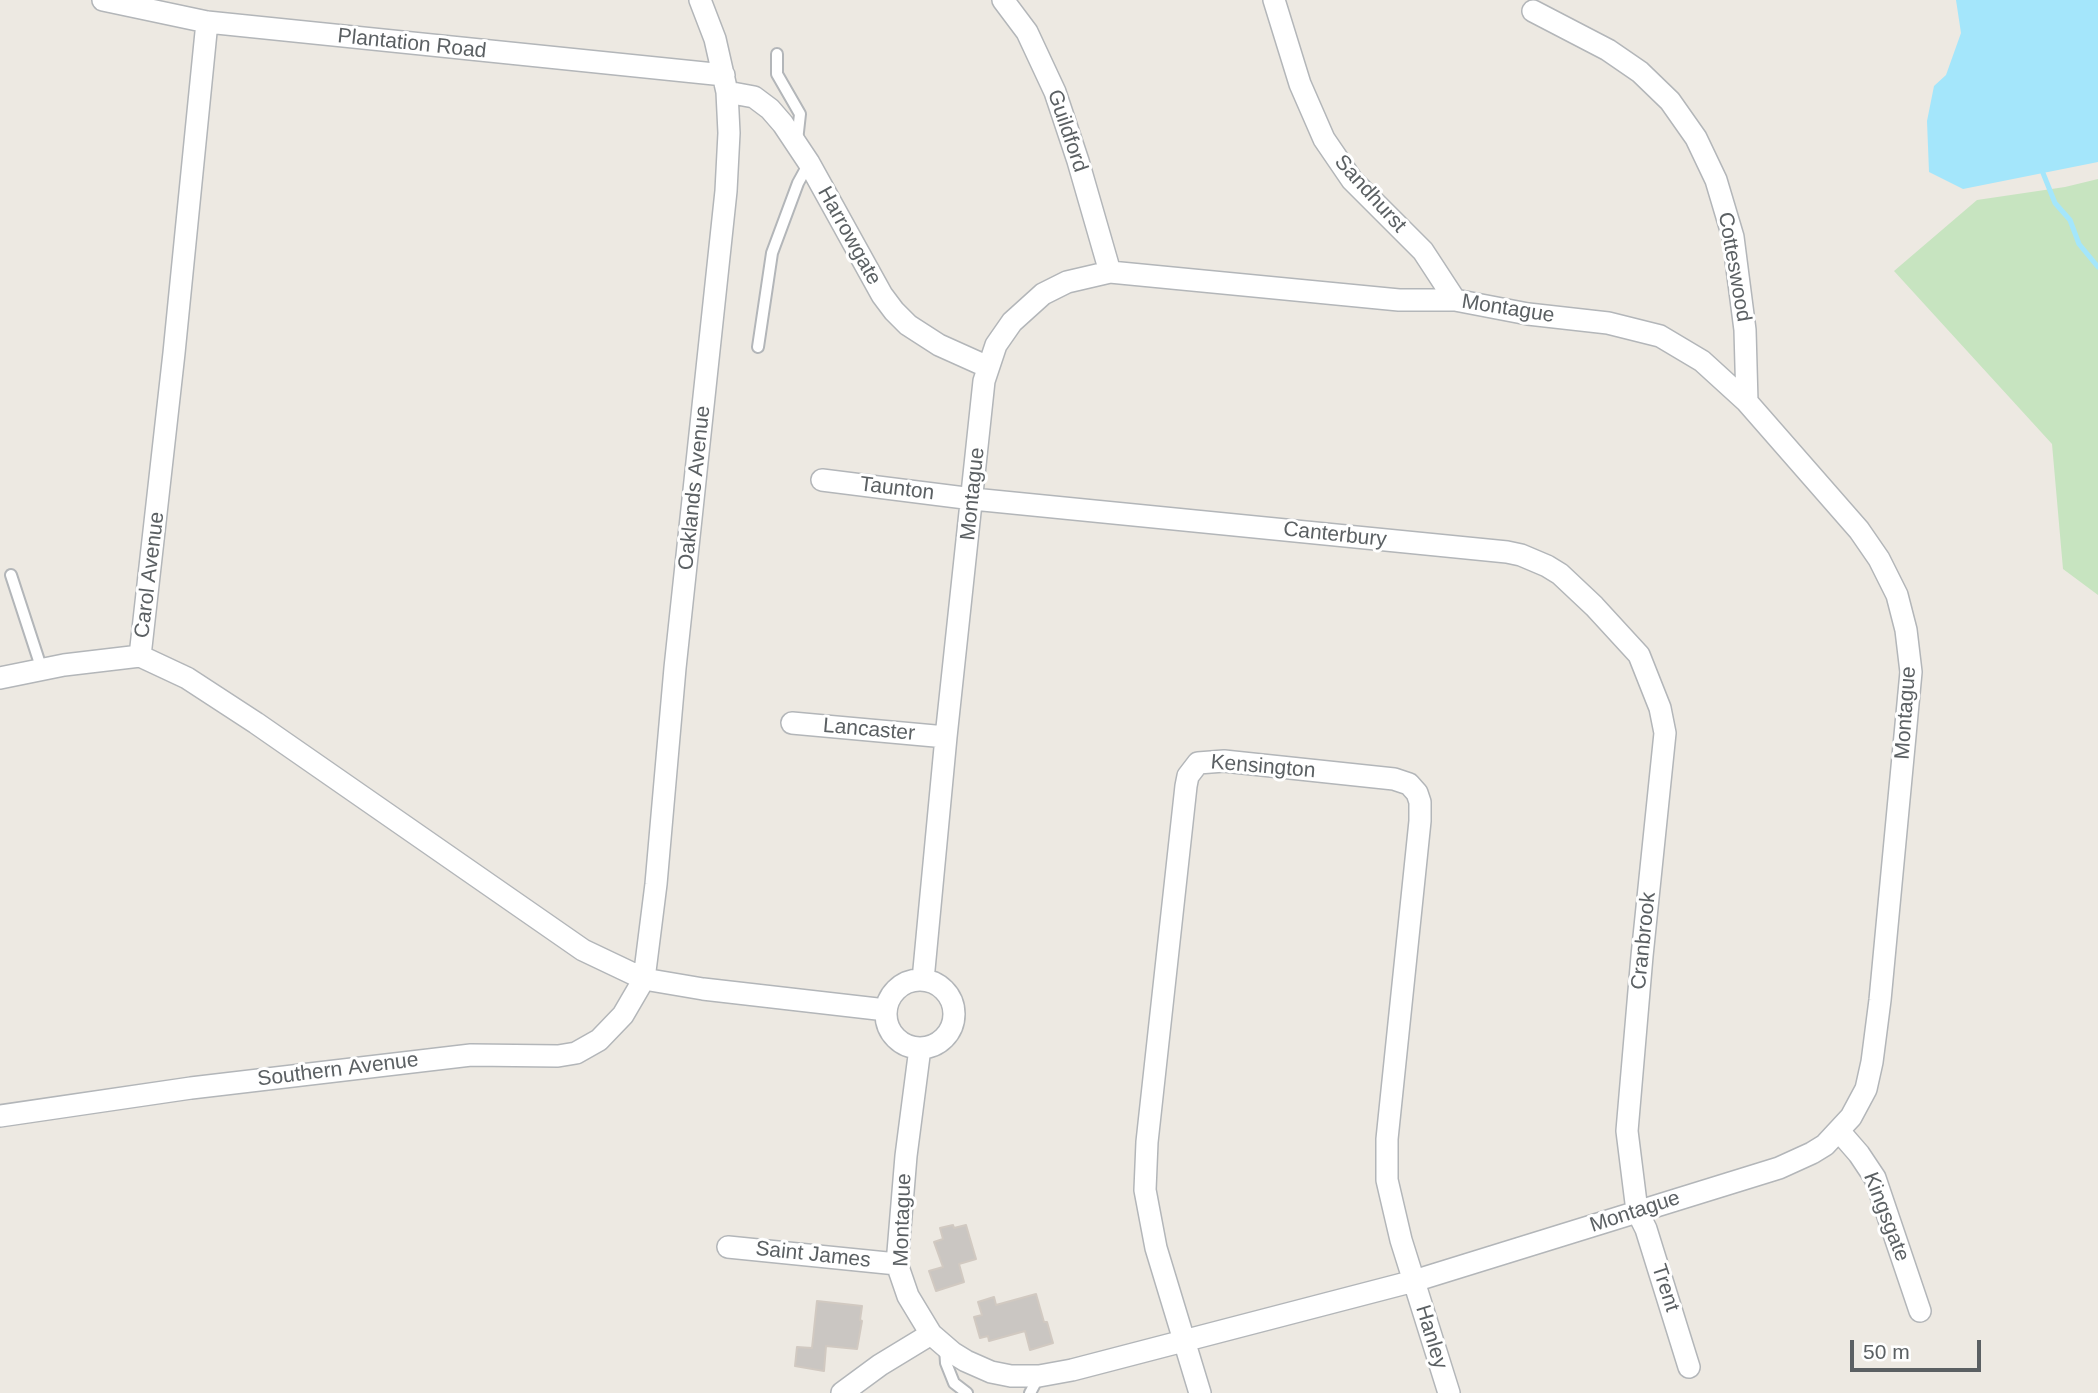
<!DOCTYPE html>
<style>
body{margin:0}
#map{position:relative;width:2098px;height:1393px;overflow:hidden;background:#ede9e2;font-family:Helvetica,sans-serif}
canvas{display:block}
.scale{position:absolute;left:1850px;top:1340px;width:131px;height:32px;box-sizing:border-box;border:4px solid #5b6063;border-top:0;padding-left:9px;font-size:21px;line-height:24px;white-space:nowrap;color:#5b6063;-webkit-text-stroke:5px #fff;paint-order:stroke}
</style>
<div id="map">
<canvas width="2098" height="1393"></canvas>
<div class="scale">50 m</div>
</div>
<script>
const context = document.querySelector('canvas').getContext('2d');
context.lineJoin = 'round';
function fill(path, color) {
  context.fillStyle = color;
  context.fill(path, 'evenodd');
}
function toPath(rows) {
  const path = new Path2D();
  for (const r of rows) {
    if (r.length === 3) {
      path.moveTo(r[0] + r[2], r[1]);
      path.arc(r[0], r[1], r[2], 0, 2 * Math.PI);
      continue;
    }
    path.moveTo(r[0], r[1]);
    for (let i = 2; i < r.length; i += 2) path.lineTo(r[i], r[i + 1]);
  }
  return path;
}
function trace(path, color, width, dash) {
  context.strokeStyle = color;
  context.lineWidth = width;
  context.lineCap = dash ? 'butt' : 'round';
  context.setLineDash(dash || []);
  context.stroke(path);
}
function label(font, color, halo, rows, align = 'center') {
  context.font = font + ' Helvetica,sans-serif';
  context.lineWidth = 6;
  context.setLineDash([]);
  context.textBaseline = 'middle';
  context.strokeStyle = halo;
  context.fillStyle = color;
  for (const [text, x, y, turn = 0] of rows) {
    context.save();
    context.translate(x, y);
    context.rotate((+turn || 0) * Math.PI / 180);
    context.textAlign = isNaN(turn) ? turn : align;
    if (halo) context.strokeText(text, 0, 0);
    context.fillText(text, 0, 0);
    context.restore();
  }
}
fill(toPath([
 [2098,179,2098,595,2063,569,2052,444,1894,271,1977,200,2065,187]
]), '#c7e4c0');
fill(toPath([
 [1956,0,2098,0,2098,162,1963,189,1929,172,1927,121,1934,86,1946,75,1961,33]
]), '#a4e6fb');
trace(toPath([
 [2043,173,2055,203,2070,220,2079,244,2098,267]
]), '#a4e6fb', 5);
const building = toPath([
 [953,1225,954,1228,966,1225,976,1259,959,1264,964,1282,936,1291,929,1271,943,1267,934,1242,943,1239,940,1228,953,1225],
 [1036,1294,1044,1322,1047,1322,1053,1343,1030,1350,1025,1331,989,1341,988,1336,980,1338,974,1317,982,1315,978,1302,994,1297,996,1305,1036,1294],
 [817,1301,862,1306,860,1320,862,1321,857,1349,826,1346,824,1371,795,1366,797,1347,812,1348,817,1301]
]);
fill(building, '#cac6c2');
trace(building, '#d1c9c1', 2);
const lane = toPath([
 [777,54,777,74,800,114,797,141],
 [758,347,772,253,798,183,809,163],
 [11,575,42,670],
 [945,1348,946,1363,954,1383,967,1393],
 [1030,1393,1039,1376]
]);
const street = toPath([
 [103,0,207,22,724,75],
 [1003,0,1027,32,1055,92,1078,161,1110,272],
 [1274,0,1300,84,1324,139,1352,180,1423,251,1455,300],
 [1533,11,1608,50,1640,72,1670,101,1696,138,1716,180,1733,237,1745,330,1747,402],
 [207,22,174,353,140,656,187,678,256,723,583,950,644,979,703,989,886,1010],
 [727,92,754,97,770,109,783,124,809,163,882,295,894,311,908,325,939,345,988,367],
 [822,480,973,499,1507,552,1521,555,1547,566,1560,574,1594,606,1639,655,1660,708,1665,733,1642,956,1627,1131,1637,1211,1646,1229,1689,1367],
 [0,678,64,665,140,656],
 [792,723,946,737],
 [920,1014,34],
 [920,1048,906,1156,897,1264,908,1296,931,1334,953,1353,966,1361,991,1372,1011,1376,1039,1376,1072,1370,1414,1281,1779,1168,1812,1153,1825,1145,1851,1117,1866,1089,1872,1062,1880,1000,1911,672,1906,630,1897,595,1879,559,1859,530,1747,402,1702,361,1660,336,1608,323,1528,314,1455,300,1399,300,1110,272,1067,282,1043,294,1012,322,996,345,984,381,946,737,923,980],
 [0,1116,191,1088,471,1055,558,1056,576,1053,599,1040,623,1015,644,979,656,884,675,668,726,191,729,133,727,92,715,39,700,0],
 [1839,1131,1859,1154,1875,1178,1920,1311],
 [728,1247,897,1264],
 [842,1393,880,1365,931,1334],
 [1200,1393,1156,1248,1145,1190,1147,1142,1186,786,1188,776,1198,763,1224,761,1394,779,1409,784,1417,793,1420,802,1420,821,1387,1139,1387,1180,1401,1240,1449,1393]
]);
trace(lane, '#b3b6b9', 14);
trace(street, '#b3b6b9', 24);
trace(lane, '#fff', 10);
trace(street, '#fff', 21);
label('21px', '#5b6063', '#fff', [
 ["Plantation Road",412,44,6],
 ["Guildford",1067,131,71],
 ["Sandhurst",1370,194,48],
 ["Harrowgate",849,236,61],
 ["Cotteswood",1734,267,80],
 ["Montague",1508,309,9],
 ["Oaklands Avenue",695,488,-84],
 ["Taunton",897,489,7],
 ["Montague",973,494,-84],
 ["Canterbury",1335,535,6],
 ["Carol Avenue",150,575,-83],
 ["Montague",1906,713,-86],
 ["Lancaster",869,730,5],
 ["Kensington",1263,767,5],
 ["Cranbrook",1644,941,-84],
 ["Southern Avenue",338,1070,-7],
 ["Montague",1635,1212,-18],
 ["Kingsgate",1886,1217,69],
 ["Montague",903,1220,-88],
 ["Saint James",813,1255,6],
 ["Trent",1665,1288,72],
 ["Hanley",1431,1337,73]
]);
</script>
